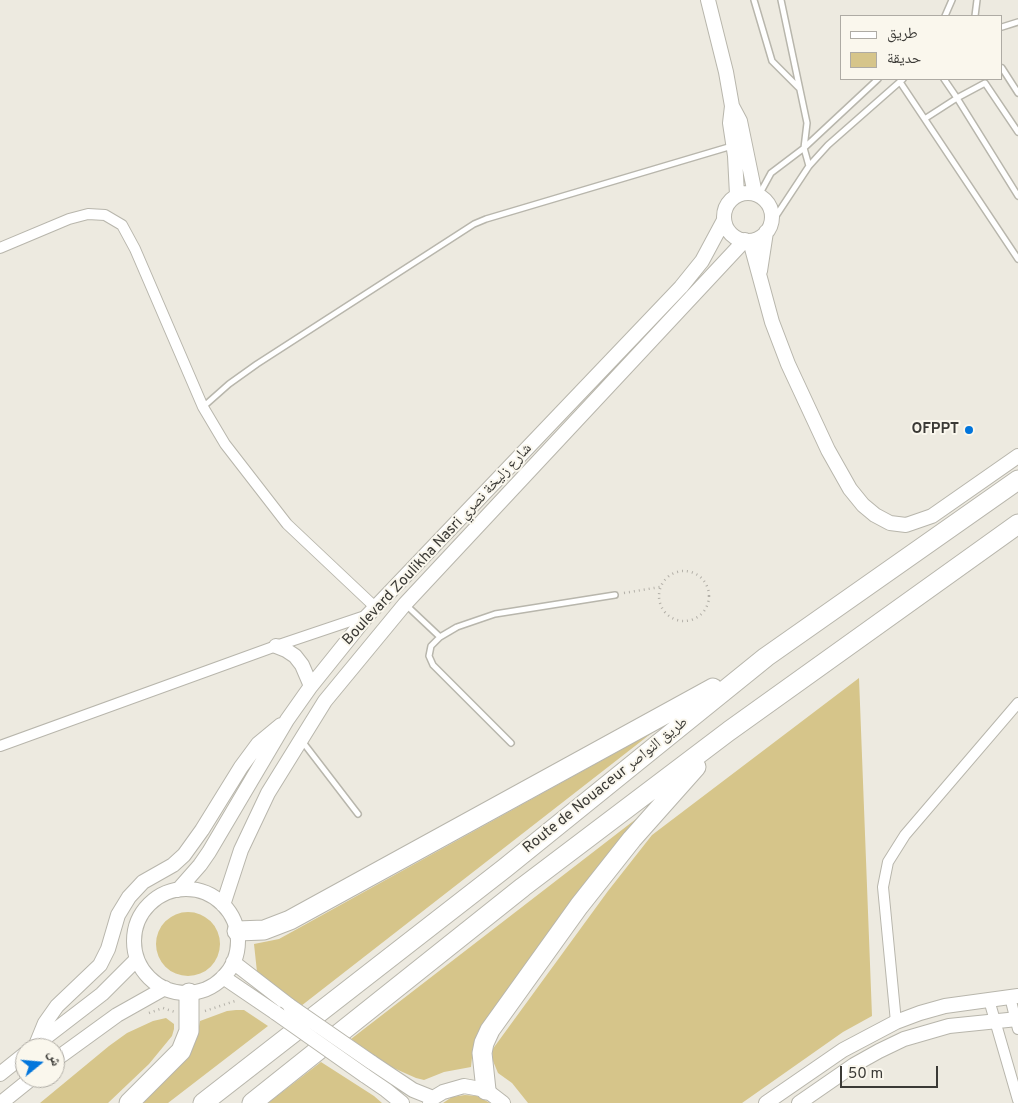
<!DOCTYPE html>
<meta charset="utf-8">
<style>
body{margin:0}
#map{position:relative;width:1018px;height:1103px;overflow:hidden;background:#edeae0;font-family:Overpass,"Noto Naskh Arabic",sans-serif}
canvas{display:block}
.legend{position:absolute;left:840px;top:15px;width:162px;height:65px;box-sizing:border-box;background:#faf7ed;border:1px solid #aeaba4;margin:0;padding:6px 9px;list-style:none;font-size:15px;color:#3b3a36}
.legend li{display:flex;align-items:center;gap:10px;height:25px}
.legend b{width:25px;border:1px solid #aeaba4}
.north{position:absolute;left:15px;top:1038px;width:50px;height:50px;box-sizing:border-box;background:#faf7ed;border:1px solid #aeaba4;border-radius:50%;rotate:73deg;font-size:14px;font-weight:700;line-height:20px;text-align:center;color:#3b3a36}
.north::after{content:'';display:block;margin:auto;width:18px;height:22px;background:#0175dc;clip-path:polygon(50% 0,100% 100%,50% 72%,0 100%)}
.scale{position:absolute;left:840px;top:1066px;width:98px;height:22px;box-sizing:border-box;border:2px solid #3b3a36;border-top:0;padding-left:6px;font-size:15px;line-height:18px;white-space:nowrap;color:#3b3a36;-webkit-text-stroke:4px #faf7ed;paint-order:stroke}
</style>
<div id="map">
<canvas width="1018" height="1103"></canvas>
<ul class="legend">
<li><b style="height:6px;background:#fff"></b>طريق</li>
<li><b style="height:14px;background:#d6c58a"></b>حديقة</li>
</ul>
<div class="north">ش</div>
<div class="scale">50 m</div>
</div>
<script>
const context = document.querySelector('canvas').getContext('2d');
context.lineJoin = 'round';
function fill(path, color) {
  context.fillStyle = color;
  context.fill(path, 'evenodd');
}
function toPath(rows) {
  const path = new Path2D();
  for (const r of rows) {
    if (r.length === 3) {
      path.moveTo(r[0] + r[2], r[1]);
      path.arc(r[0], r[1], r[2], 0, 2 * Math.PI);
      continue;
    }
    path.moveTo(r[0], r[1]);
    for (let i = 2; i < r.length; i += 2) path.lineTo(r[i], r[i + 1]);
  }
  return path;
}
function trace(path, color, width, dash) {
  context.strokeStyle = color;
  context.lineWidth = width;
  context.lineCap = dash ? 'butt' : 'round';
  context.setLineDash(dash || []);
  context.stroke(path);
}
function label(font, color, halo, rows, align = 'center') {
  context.font = font + ' Overpass,"Noto Naskh Arabic",sans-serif';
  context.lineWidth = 4;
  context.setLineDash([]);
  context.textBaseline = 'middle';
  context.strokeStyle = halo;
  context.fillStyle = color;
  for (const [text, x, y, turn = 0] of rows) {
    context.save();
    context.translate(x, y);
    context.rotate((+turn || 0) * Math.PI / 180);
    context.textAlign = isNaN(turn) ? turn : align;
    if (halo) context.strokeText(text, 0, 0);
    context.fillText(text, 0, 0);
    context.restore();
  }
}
fill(toPath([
 [859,678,872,1016,843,1032,742,1103,528,1103,512,1083,498,1073,493,1061,492,1050,608,891,652,835],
 [653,732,301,1006,260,976,257,972,254,944,279,939],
 [636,819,638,819,477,1036,473,1048,471,1067,444,1072,424,1080,416,1078,389,1066,351,1039],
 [188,944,32],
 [236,1010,244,1010,268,1026,168,1103,139,1103,191,1051,197,1037,200,1021,227,1011],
 [166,1018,174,1024,174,1029,172,1036,149,1064,108,1103,40,1103,109,1046,127,1033,153,1021],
 [321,1062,374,1096,382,1103,268,1103],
 [465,1095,477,1096,490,1103,443,1103,452,1097]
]), '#d6c58a');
const lane = toPath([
 [754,0,772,61,799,88],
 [781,0,807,123,804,148,809,166],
 [945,16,952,0],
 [975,16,977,0],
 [1002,27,1018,22],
 [1002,68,1018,93],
 [944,79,957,98,985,83,1018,132],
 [900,82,1018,259],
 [926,118,957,98,1018,196],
 [759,195,771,173,804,148,878,79],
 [770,225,809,166,828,145,903,79],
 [203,407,229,384,257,364,474,224,486,219,732,146],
 [405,604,440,637],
 [302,741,358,814],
 [511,743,433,665,429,656,431,646,440,637,457,627,495,614,615,595]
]);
const street = toPath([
 [0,248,69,219,88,214,105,215,122,225,135,249,203,407,225,444,287,524,375,607],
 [0,746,276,646,368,615],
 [1010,997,1018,1029],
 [989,1000,1018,1100],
 [896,1022,883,887,888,862,905,835,1018,703]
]);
const secondary = toPath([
 [708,0,726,72,732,106,730,123,735,156,737,195],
 [732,106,740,121,755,194],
 [748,217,24],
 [750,241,772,322,788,364,828,450,850,489,863,505,875,515,890,523,906,525,932,516,1018,456],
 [760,271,766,232],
 [276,646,286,650,295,656,302,665,311,686],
 [186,941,52],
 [178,890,200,865,209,852,287,720,311,686,368,615,681,287,702,261,724,220],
 [223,905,241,850,268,793,325,701,405,604,745,240],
 [233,962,290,1006],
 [223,977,276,1013],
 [37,1044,102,994,137,959],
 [36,1045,45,1023,57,1006,100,965,108,949,118,915,129,897,143,882,173,865,184,855,202,830,241,767,258,744,281,725],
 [55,1060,117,1015,165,988],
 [371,1062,413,1090,433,1098],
 [0,1074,25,1054],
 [364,1075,386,1090,402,1103],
 [1,1103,32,1078],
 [430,1103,433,1098,443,1092,464,1086,486,1090,503,1103],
 [766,1103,843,1050,896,1022,920,1013,945,1006,1018,996],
 [799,1103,854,1065,879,1051,904,1039,949,1026,1018,1019]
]);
const highway = toPath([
 [237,931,264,930,290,920,713,688],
 [486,1090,482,1053,484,1043,490,1030,579,906,632,839,696,767],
 [129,1103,181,1051,189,1031,189,993],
 [203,1103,505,868,766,657,1018,480],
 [252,1103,523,887,729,731,1018,524]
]);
trace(lane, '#b8b6ac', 8);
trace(street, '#b8b6ac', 12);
trace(secondary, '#b8b6ac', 16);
trace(highway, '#b8b6ac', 21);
trace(toPath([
 [684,596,25],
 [624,593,660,587],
 [205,1011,235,1001],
 [149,1013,163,1008,175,1012]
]), '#b3b0a8', 2.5, [1, 4]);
trace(lane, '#fff', 5);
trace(street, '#fff', 10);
trace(secondary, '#fff', 14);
trace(highway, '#fff', 19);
const secondaryBridge = toPath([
 [290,1006,371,1062],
 [276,1013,364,1075]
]);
trace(secondaryBridge, '#b8b6ac', 16, []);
trace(secondaryBridge, '#fff', 14);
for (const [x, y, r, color] of [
 [969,430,5,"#0175dc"]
]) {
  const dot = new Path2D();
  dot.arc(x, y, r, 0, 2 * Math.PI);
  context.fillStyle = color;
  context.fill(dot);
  trace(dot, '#faf7ed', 2);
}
label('bold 15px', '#3b3a36', '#faf7ed', [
 ["OFPPT",959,430]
], 'right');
label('15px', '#3b3a36', '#faf7ed', [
 ["Boulevard Zoulikha Nasri شارع زليخة نصري",438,545,-47],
 ["Route de Nouaceur طريق النواصر",606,786,-39]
]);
</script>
